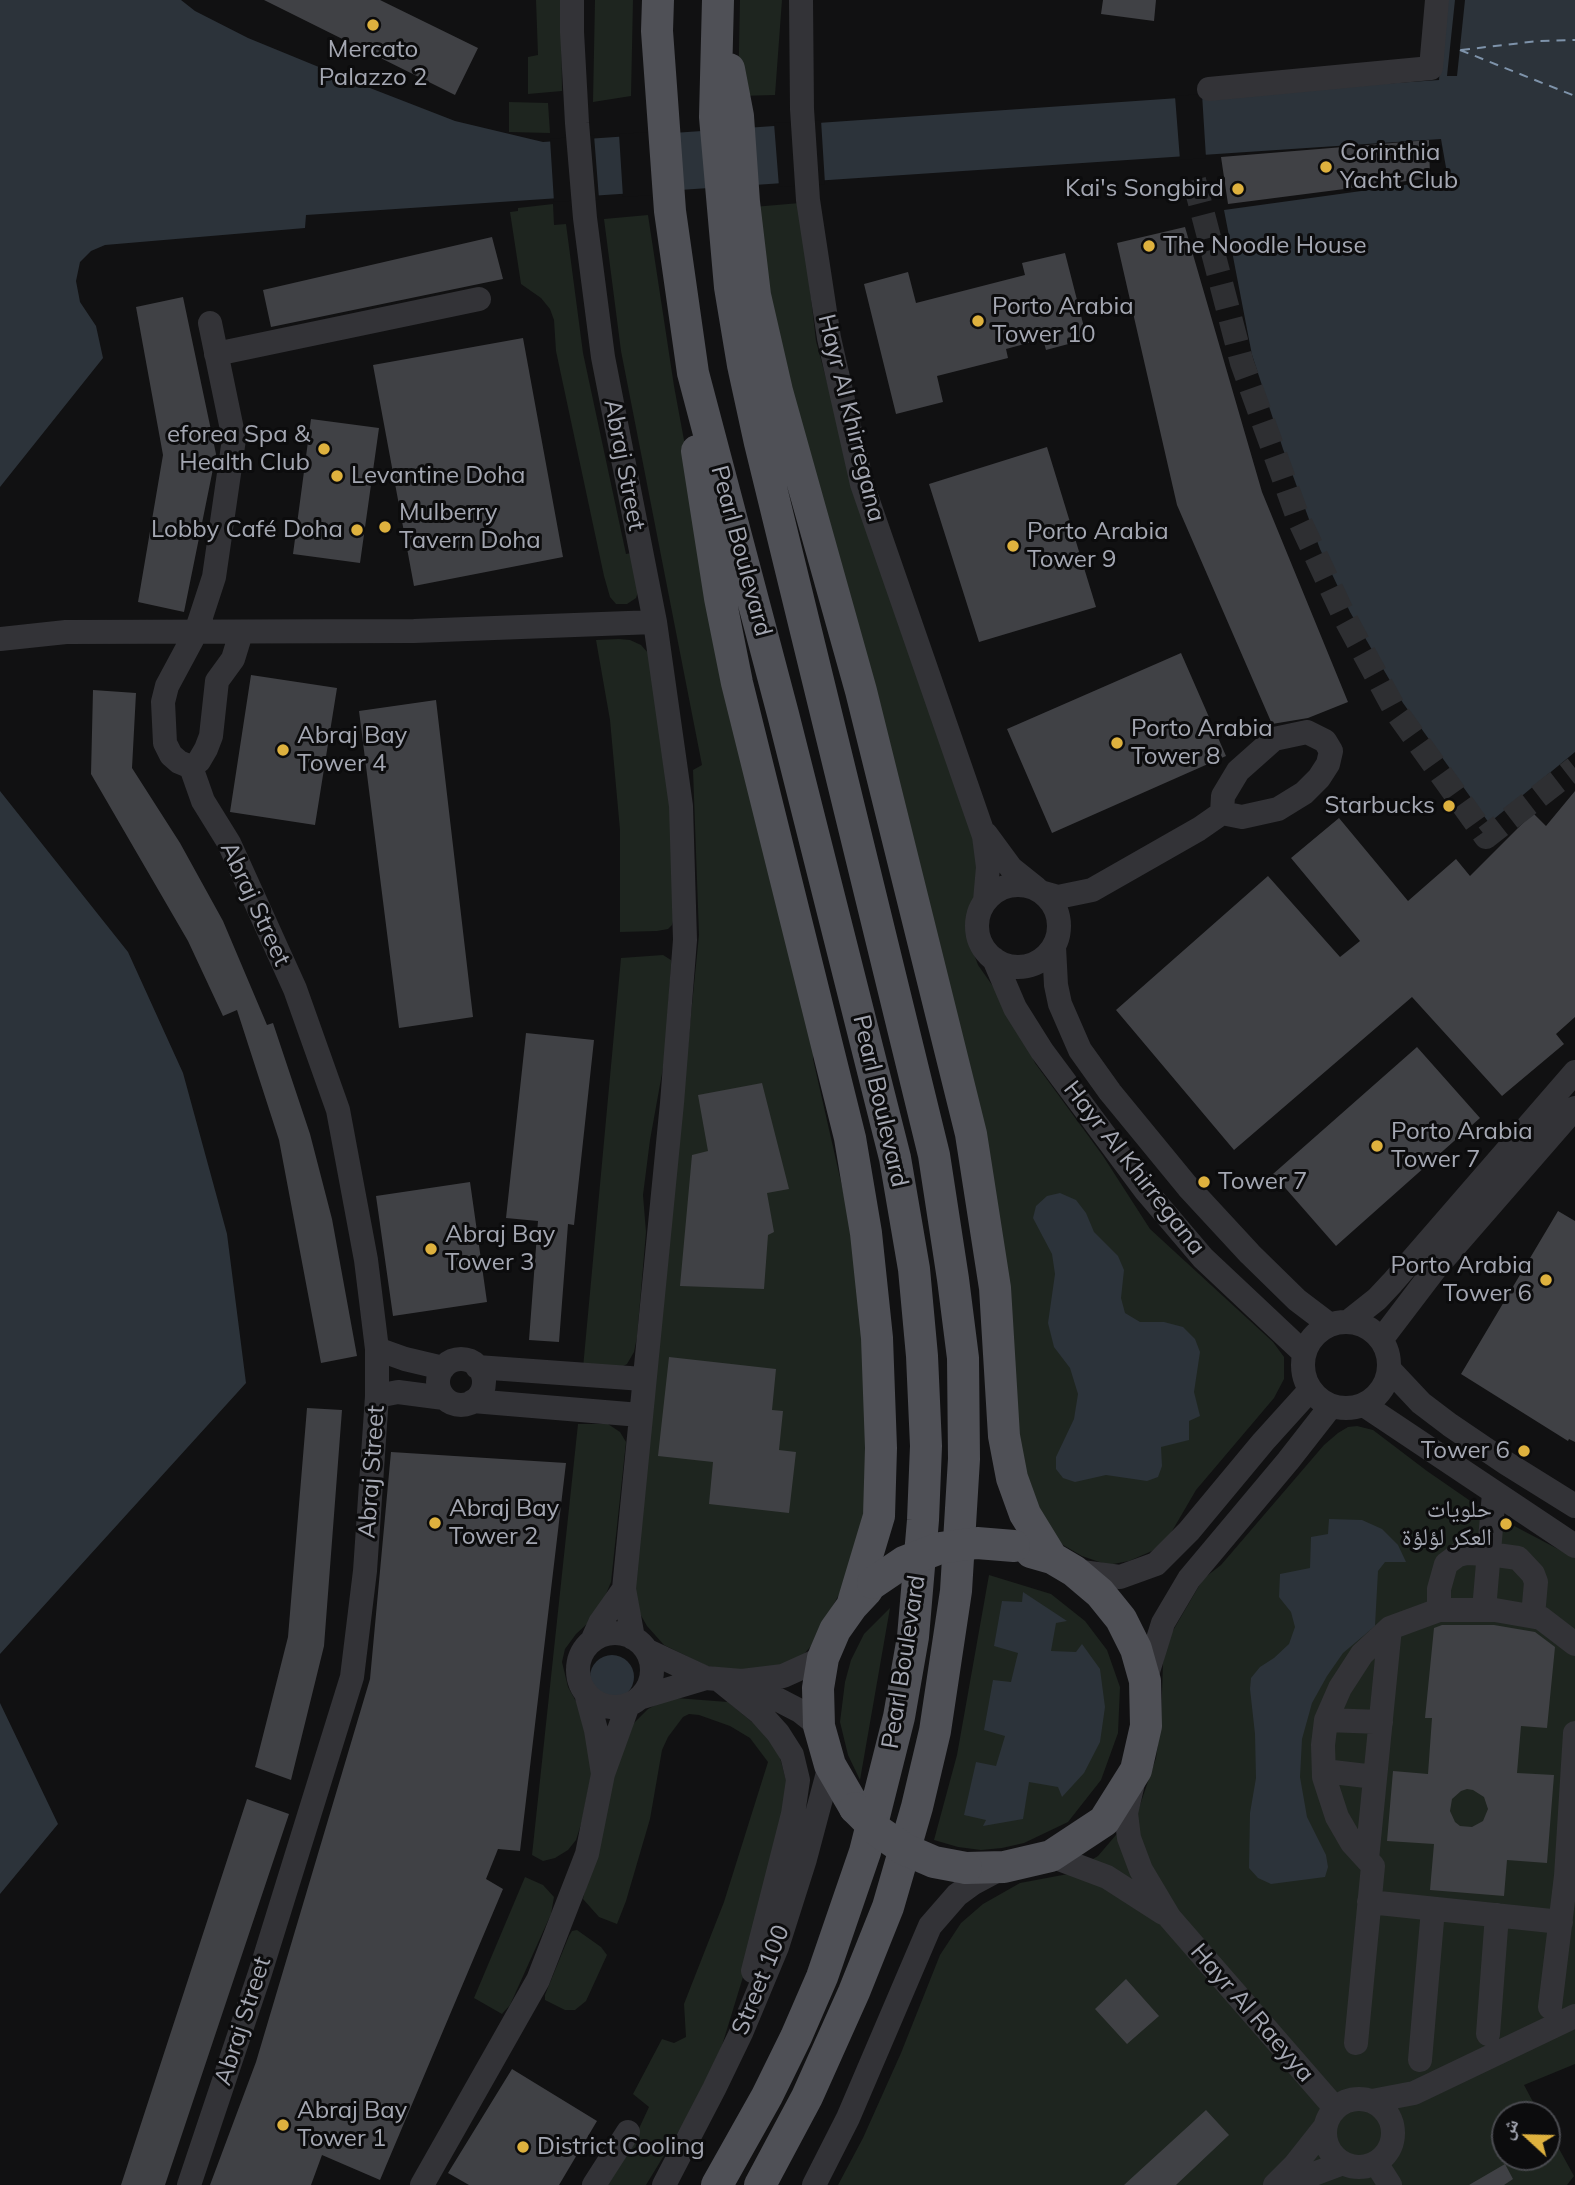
<!DOCTYPE html>
<meta charset="utf-8">
<style>
body{margin:0}
#map{position:relative;width:1575px;height:2185px;overflow:hidden;background:#111112;font-family:Mulish,"Noto Naskh Arabic",sans-serif}
canvas{display:block}
.north{position:absolute;left:1491px;top:2101px;width:70px;height:70px;box-sizing:border-box;background:#0c0c0d;border:2px solid #494a4f;border-radius:50%;rotate:292deg;font-size:19px;font-weight:700;line-height:28px;text-align:center;color:#a4a7b2}
.north::after{content:'';display:block;margin:auto;width:24px;height:32px;background:#deb13e;clip-path:polygon(50% 0,100% 100%,50% 72%,0 100%)}
</style>
<div id="map">
<canvas width="1575" height="2185"></canvas>
<div class="north">ش</div>
</div>
<script>
const context = document.querySelector('canvas').getContext('2d');
context.lineJoin = 'round';
function fill(path, color) {
  context.fillStyle = color;
  context.fill(path, 'evenodd');
}
function toPath(rows) {
  const path = new Path2D();
  for (const r of rows) {
    if (r.length === 3) {
      path.moveTo(r[0] + r[2], r[1]);
      path.arc(r[0], r[1], r[2], 0, 2 * Math.PI);
      continue;
    }
    path.moveTo(r[0], r[1]);
    for (let i = 2; i < r.length; i += 2) path.lineTo(r[i], r[i + 1]);
  }
  return path;
}
function trace(path, color, width, dash) {
  context.strokeStyle = color;
  context.lineWidth = width;
  context.lineCap = dash ? 'butt' : 'round';
  context.setLineDash(dash || []);
  context.stroke(path);
}
function label(font, color, halo, rows, align = 'center') {
  context.font = font + ' Mulish,"Noto Naskh Arabic",sans-serif';
  context.lineWidth = 6;
  context.setLineDash([]);
  context.textBaseline = 'middle';
  context.strokeStyle = halo;
  context.fillStyle = color;
  for (const [text, x, y, turn = 0] of rows) {
    context.save();
    context.translate(x, y);
    context.rotate((+turn || 0) * Math.PI / 180);
    context.textAlign = isNaN(turn) ? turn : align;
    if (halo) context.strokeText(text, 0, 0);
    context.fillText(text, 0, 0);
    context.restore();
  }
}
fill(toPath([
 [536,0,561,0,562,91,528,94,528,57,538,55],
 [595,0,633,0,631,96,593,102],
 [740,0,782,0,775,95,738,96],
 [509,102,548,103,550,133,509,132],
 [800,203,816,341,864,520,977,836,978,900,971,917,969,940,978,965,1011,1012,1035,1063,1103,1156,1150,1229,1273,1342,1284,1357,1284,1379,1274,1398,1196,1490,1168,1538,1152,1551,1129,1561,1108,1565,1082,1556,1063,1545,1041,1521,1024,1492,1007,1321,776,335,753,207],
 [553,204,554,225,566,224,583,353,626,554,631,553,639,589,636,598,627,604,616,604,610,597,604,576,556,351,554,320,550,309,541,298,521,284,510,212,518,211,518,208],
 [648,215,674,386,715,608,814,1045,813,1059,854,1239,868,1378,867,1516,842,1589,811,1646,800,1659,756,1673,707,1666,664,1645,647,1626,639,1612,633,1593,699,935,693,770,702,765,621,351,604,219],
 [619,639,630,640,641,645,649,654,670,806,674,918,672,925,668,929,657,931,620,932,620,830,610,720,596,640],
 [663,955,671,960,671,965,665,1057,650,1140,643,1195,646,1232,637,1337,634,1352,627,1364,620,1368,583,1368,621,958],
 [578,1424,608,1424,620,1432,626,1442,611,1582,604,1599,588,1623,576,1634,565,1649,562,1662,568,1687,586,1719,595,1756,582,1821,576,1840,568,1850,555,1858,543,1861,532,1855],
 [1357,1426,1373,1430,1427,1471,1482,1509,1575,1558,1575,2064,1524,2085,1540,2115,1505,2115,1505,2157,1547,2157,1547,2127,1574,2176,1567,2185,838,2185,863,2138,901,2053,940,1955,961,1923,983,1904,1020,1883,1068,1874,1098,1856,1139,1808,1156,1758,1161,1722,1163,1663,1168,1639,1203,1579,1221,1565,1324,1445,1338,1433,1348,1427],
 [989,1575,1051,1594,1085,1621,1107,1650,1120,1687,1118,1733,1101,1780,1068,1822,1024,1843,1002,1848,981,1850,958,1847,934,1840,957,1755],
 [890,1608,860,1780,848,1755,840,1722,845,1682,851,1660,864,1634],
 [676,1698,728,1702,776,1742,788,1788,747,1964,720,2052,691,2111,646,2185,607,2185,628,2152,649,2107,633,2094,662,2039,674,2043,686,2037,684,2004,724,1902,768,1762,750,1738,730,1726,699,1715,689,1714,683,1717,668,1737,662,1750,650,1819,626,1901,617,1924,599,1917,583,1899,615,1767,632,1725,648,1709,661,1702],
 [525,1877,543,1885,554,1897,551,1914,510,2005,502,2014,474,1998],
 [577,1930,601,1947,607,1955,586,2001,575,2010,565,2010,545,2000,545,1995,569,1936,572,1931]
]), '#1e251f');
fill(toPath([
 [0,0,181,0,195,11,248,38,370,88,455,121,543,142,1439,80,1446,0,1575,0,1575,752,1489,823,1403,703,1350,612,1320,549,1283,449,1252,355,1224,210,1448,179,1441,139,306,215,305,228,105,245,91,251,80,262,76,281,80,302,96,326,103,358,0,487],
 [0,791,128,952,183,1073,227,1234,246,1383,0,1654],
 [1060,1193,1076,1200,1086,1213,1094,1232,1118,1256,1124,1270,1121,1298,1125,1313,1140,1322,1164,1322,1183,1327,1195,1339,1200,1352,1194,1392,1200,1416,1189,1421,1189,1440,1161,1447,1162,1466,1158,1477,1147,1481,1106,1475,1075,1482,1063,1478,1056,1469,1056,1457,1074,1419,1078,1394,1070,1368,1054,1347,1048,1323,1055,1274,1052,1254,1033,1218,1036,1206,1047,1196],
 [1329,1519,1362,1520,1382,1529,1398,1545,1406,1562,1385,1562,1378,1571,1375,1626,1343,1653,1327,1676,1312,1703,1302,1739,1300,1777,1307,1817,1326,1855,1328,1867,1325,1877,1271,1884,1258,1878,1249,1868,1250,1813,1256,1778,1255,1734,1250,1689,1251,1678,1260,1667,1274,1658,1289,1644,1295,1627,1291,1612,1279,1597,1280,1574,1310,1568,1311,1537,1328,1534],
 [1023,1592,1067,1621,1056,1623,1051,1651,1076,1652,1082,1644,1100,1669,1105,1707,1100,1742,1084,1773,1062,1797,1058,1787,1029,1782,1023,1819,983,1826,986,1820,964,1815,976,1762,996,1766,1005,1736,984,1730,993,1680,1011,1682,1018,1653,994,1646,1002,1601,1022,1602],
 [612,1677,22],
 [0,1703,58,1824,0,1894]
]), '#2c333a');
fill(toPath([
 [1455,0,1465,0,1457,76,1447,76],
 [1202,94,1206,158,1180,160,1175,96],
 [821,120,825,184,779,187,774,123],
 [677,130,682,193,623,197,619,134],
 [594,135,599,199,554,202,550,139]
]), '#111112');
trace(toPath([
 [1460,50,1575,96],
 [1461,50,1538,41,1575,40]
]), '#7e93aa', 2, [9, 7]);
fill(toPath([
 [264,0,380,0,478,48,455,95],
 [1103,0,1156,0,1154,21,1101,14],
 [1429,140,1430,178,1228,204,1221,157],
 [1185,227,1262,492,1348,702,1308,718,1272,724,1177,505,1117,243],
 [492,237,503,279,271,327,263,290],
 [1065,253,1087,339,1046,350,1043,339,1006,349,1008,358,937,376,943,402,896,414,864,284,908,272,916,303,1025,275,1022,263],
 [183,297,216,454,184,612,138,602,163,455,136,307],
 [523,338,563,557,414,586,373,365],
 [311,419,379,428,360,563,293,554],
 [1047,447,1096,607,979,642,929,484],
 [1181,653,1226,756,1052,833,1007,729],
 [251,675,337,688,315,825,230,812],
 [93,690,136,693,132,768,180,843,223,921,267,1025,273,1023,310,1134,332,1219,357,1356,321,1363,279,1140,237,1010,223,1016,188,941,91,774],
 [436,700,473,1017,399,1028,359,711],
 [1575,791,1575,1017,1556,1034,1564,1044,1502,1096,1412,997,1234,1150,1116,1010,1268,876,1340,957,1360,941,1291,858,1339,818,1408,901,1456,859,1470,876,1533,813,1546,826],
 [526,1033,594,1040,574,1225,568,1224,559,1342,529,1340,538,1221,506,1218],
 [1417,1047,1480,1118,1336,1246,1273,1174],
 [762,1083,789,1189,767,1193,774,1232,768,1235,764,1289,680,1286,692,1155,708,1151,698,1095],
 [470,1182,487,1302,393,1316,376,1196],
 [1558,1211,1575,1221,1575,1442,1569,1439,1568,1441,1461,1374],
 [669,1357,776,1369,772,1410,783,1411,779,1450,796,1452,789,1513,709,1504,713,1462,658,1456],
 [307,1408,342,1410,324,1646,291,1780,255,1767,288,1637],
 [391,1452,566,1463,520,1851,498,1849,486,1879,503,1889,380,2180,322,2155,311,2185,210,2185,256,2062,370,1679],
 [1442,1625,1494,1625,1535,1632,1555,1647,1547,1728,1521,1726,1517,1773,1554,1775,1547,1863,1507,1860,1504,1896,1430,1890,1434,1844,1387,1841,1393,1771,1428,1774,1432,1718,1425,1718,1434,1628],
 [1467,1789,1473,1790,1484,1797,1488,1809,1483,1821,1472,1827,1460,1826,1455,1822,1450,1811,1452,1799,1461,1791],
 [247,1799,289,1814,165,2185,121,2185],
 [1126,1979,1159,2016,1127,2044,1095,2009],
 [512,2069,597,2121,559,2185,469,2185,448,2173],
 [1206,2110,1229,2135,1176,2185,1124,2185],
 [1505,2164,1513,2179,1504,2185,1469,2185]
]), '#404145');
trace(toPath([
 [1194,180,1242,363,1297,515,1345,618,1395,710,1486,837,1575,768]
]), '#2e2f32', 24, [24, 12]);
trace(toPath([
 [572,0,572,32,577,123,585,218,603,357,655,622,681,806,685,940,672,1103,624,1589,633,1638],
 [801,0,802,109,808,200,829,338,862,484,984,836,988,867,985,901],
 [1209,89,1431,68,1437,0],
 [216,354,479,299],
 [0,639,66,632,414,631,655,622],
 [1307,732,1325,741,1331,751,1328,764,1319,778,1304,793,1278,809,1242,817,1222,813,1223,796,1238,771,1274,739,1307,732],
 [191,767,199,761,206,749,211,736,217,681,233,659,241,633],
 [986,834,1011,868,1036,888],
 [1018,926,41],
 [1044,893,1058,897,1092,890,1199,829,1222,813],
 [1054,947,1056,985,1060,1004,1080,1050,1110,1092,1188,1187,1250,1254,1297,1300,1330,1325],
 [994,959,1015,1008,1042,1051,1146,1191,1203,1258,1304,1353],
 [1346,1365,43],
 [1348,1322,1377,1299,1392,1283,1575,1072],
 [1381,1340,1435,1269,1575,1108],
 [377,1349,405,1359,443,1368],
 [461,1382,23],
 [477,1367,643,1379],
 [1389,1369,1421,1403,1450,1425,1506,1463,1575,1506],
 [377,1396,398,1392,444,1398],
 [473,1401,640,1415],
 [1364,1405,1575,1546],
 [1074,1571,1120,1577,1156,1564,1189,1531,1263,1442,1310,1390],
 [1439,1610,1439,1589,1446,1564,1458,1555,1466,1553,1489,1554,1518,1558,1533,1574,1536,1582,1533,1616],
 [1484,1610,1494,1493],
 [615,1670,37],
 [592,1641,600,1623,624,1589],
 [646,1650,706,1678,742,1681,783,1676,823,1658],
 [718,1679,760,1713,778,1733,792,1755,798,1780,793,1814,753,1971],
 [742,1681,800,1711,819,1726],
 [1145,1681,1163,1623,1189,1579,1288,1461,1331,1406],
 [586,1693,596,1730,603,1774],
 [639,1698,706,1678],
 [1326,1720,1381,1722],
 [1324,1771,1375,1777],
 [1133,1783,1126,1813,1129,1838,1141,1870,1169,1917,1335,2108],
 [1051,1856,1107,1877,1163,1913],
 [1367,1859,1390,1628],
 [1369,1902,1561,1922],
 [1550,2007,1566,1876,1575,1733],
 [1488,2034,1497,1915],
 [1356,2043,1373,1866,1352,1843,1337,1817,1324,1777,1323,1745,1326,1720,1340,1688,1362,1654,1390,1628,1439,1610,1495,1610,1541,1618,1575,1644],
 [1420,2060,1433,1909],
 [1359,2133,34],
 [1372,2101,1414,2093,1575,2016],
 [1376,2163,1390,2185],
 [189,2185,260,1973,352,1677,365,1571,377,1396,377,1349,366,1260,338,1110,295,989,229,843,203,801,191,767,179,762,171,755,165,743,163,702,167,686,196,632,214,577,234,439,210,323],
 [422,2185,538,1980,587,1854,603,1774,628,1705],
 [594,2185,628,2132],
 [664,2185,714,2089,741,2033,777,1947,805,1859,830,1765],
 [814,2185,848,2118,930,1926,957,1895,972,1884,1002,1868],
 [1275,2185,1295,2165,1325,2127],
 [1292,2185,1311,2175,1343,2163]
]), '#333337', 24);
trace(toPath([
 [658,0,657,31,670,211,693,373,783,714,895,1158,914,1269,922,1356,926,1446,923,1520,913,1637,899,1717,865,1852,822,1977,796,2037,767,2096,717,2185],
 [718,0,715,117,730,287,743,365,760,443,934,1155,953,1279,963,1358,964,1459,956,1591,935,1731,917,1807,888,1907,854,1992,807,2097,760,2185],
 [729,69,738,116,744,202,755,295,777,391,861,691,971,1134,995,1288,1004,1436,1012,1478,1025,1514,1052,1558],
 [697,451,720,598,737,683,850,1138,866,1233,877,1338,881,1448,879,1516,852,1606],
 [855,1808,830,1765,819,1726,818,1688,823,1658,835,1630,852,1606,867,1590],
 [966,1868,1004,1867,1051,1856,1104,1821,1136,1770,1146,1726,1145,1681,1136,1649,1121,1619,1100,1593,1074,1571,1052,1558,1031,1552]
]), '#4f5056', 32);
trace(toPath([
 [873,1583,904,1562,940,1548,977,1543,1014,1546],
 [855,1808,878,1831,904,1849,934,1862,966,1868]
]), '#4f5056', 32);
for (const [x, y, r, color] of [
 [373,25,7,"#deb13e"],
 [1326,167,7,"#deb13e"],
 [1238,189,7,"#deb13e"],
 [1149,246,7,"#deb13e"],
 [978,321,7,"#deb13e"],
 [324,449,7,"#deb13e"],
 [337,476,7,"#deb13e"],
 [385,527,7,"#deb13e"],
 [357,530,7,"#deb13e"],
 [1013,546,7,"#deb13e"],
 [1117,743,7,"#deb13e"],
 [283,750,7,"#deb13e"],
 [1449,806,7,"#deb13e"],
 [1377,1146,7,"#deb13e"],
 [1204,1182,7,"#deb13e"],
 [431,1249,7,"#deb13e"],
 [1546,1280,7,"#deb13e"],
 [1524,1451,7,"#deb13e"],
 [435,1523,7,"#deb13e"],
 [1506,1524,7,"#deb13e"],
 [283,2125,7,"#deb13e"],
 [523,2147,7,"#deb13e"]
]) {
  const dot = new Path2D();
  dot.arc(x, y, r, 0, 2 * Math.PI);
  context.fillStyle = color;
  context.fill(dot);
  trace(dot, '#0c0c0d', 2.5);
}
label('24px', '#a4a7b2', '#0c0c0d', [
 ["Mercato",373,50,"center"],
 ["Palazzo 2",373,78,"center"],
 ["Corinthia",1340,153],
 ["Yacht Club",1340,181],
 ["Kai's Songbird",1224,189,"right"],
 ["The Noodle House",1163,246],
 ["Porto Arabia",992,307],
 ["Tower 10",992,335],
 ["eforea Spa &",310,435,"right"],
 ["Health Club",310,463,"right"],
 ["Levantine Doha",351,476],
 ["Mulberry",399,513],
 ["Tavern Doha",399,541],
 ["Lobby Café Doha",343,530,"right"],
 ["Porto Arabia",1027,532],
 ["Tower 9",1027,560],
 ["Porto Arabia",1131,729],
 ["Tower 8",1131,757],
 ["Abraj Bay",297,736],
 ["Tower 4",297,764],
 ["Starbucks",1435,806,"right"],
 ["Porto Arabia",1391,1132],
 ["Tower 7",1391,1160],
 ["Tower 7",1218,1182],
 ["Abraj Bay",445,1235],
 ["Tower 3",445,1263],
 ["Porto Arabia",1532,1266,"right"],
 ["Tower 6",1532,1294,"right"],
 ["Tower 6",1510,1451,"right"],
 ["Abraj Bay",449,1509],
 ["Tower 2",449,1537],
 ["حلويات",1492,1510,"right"],
 ["العكر لؤلؤة",1492,1538,"right"],
 ["Abraj Bay",297,2111],
 ["Tower 1",297,2139],
 ["District Cooling",537,2147]
], 'left');
label('24px', '#a4a7b2', '#0c0c0d', [
 ["Hayr Al Khirregana",851,418,76],
 ["Abraj Street",624,465,79],
 ["Pearl Boulevard",741,551,75],
 ["Abraj Street",255,904,65],
 ["Pearl Boulevard",880,1101,77],
 ["Hayr Al Khirregana",1134,1168,52],
 ["Abraj Street",372,1472,-86],
 ["Pearl Boulevard",904,1662,-81],
 ["Street 100",761,1980,-68],
 ["Hayr Al Raeyya",1252,2013,49],
 ["Abraj Street",243,2021,-72]
]);
</script>
